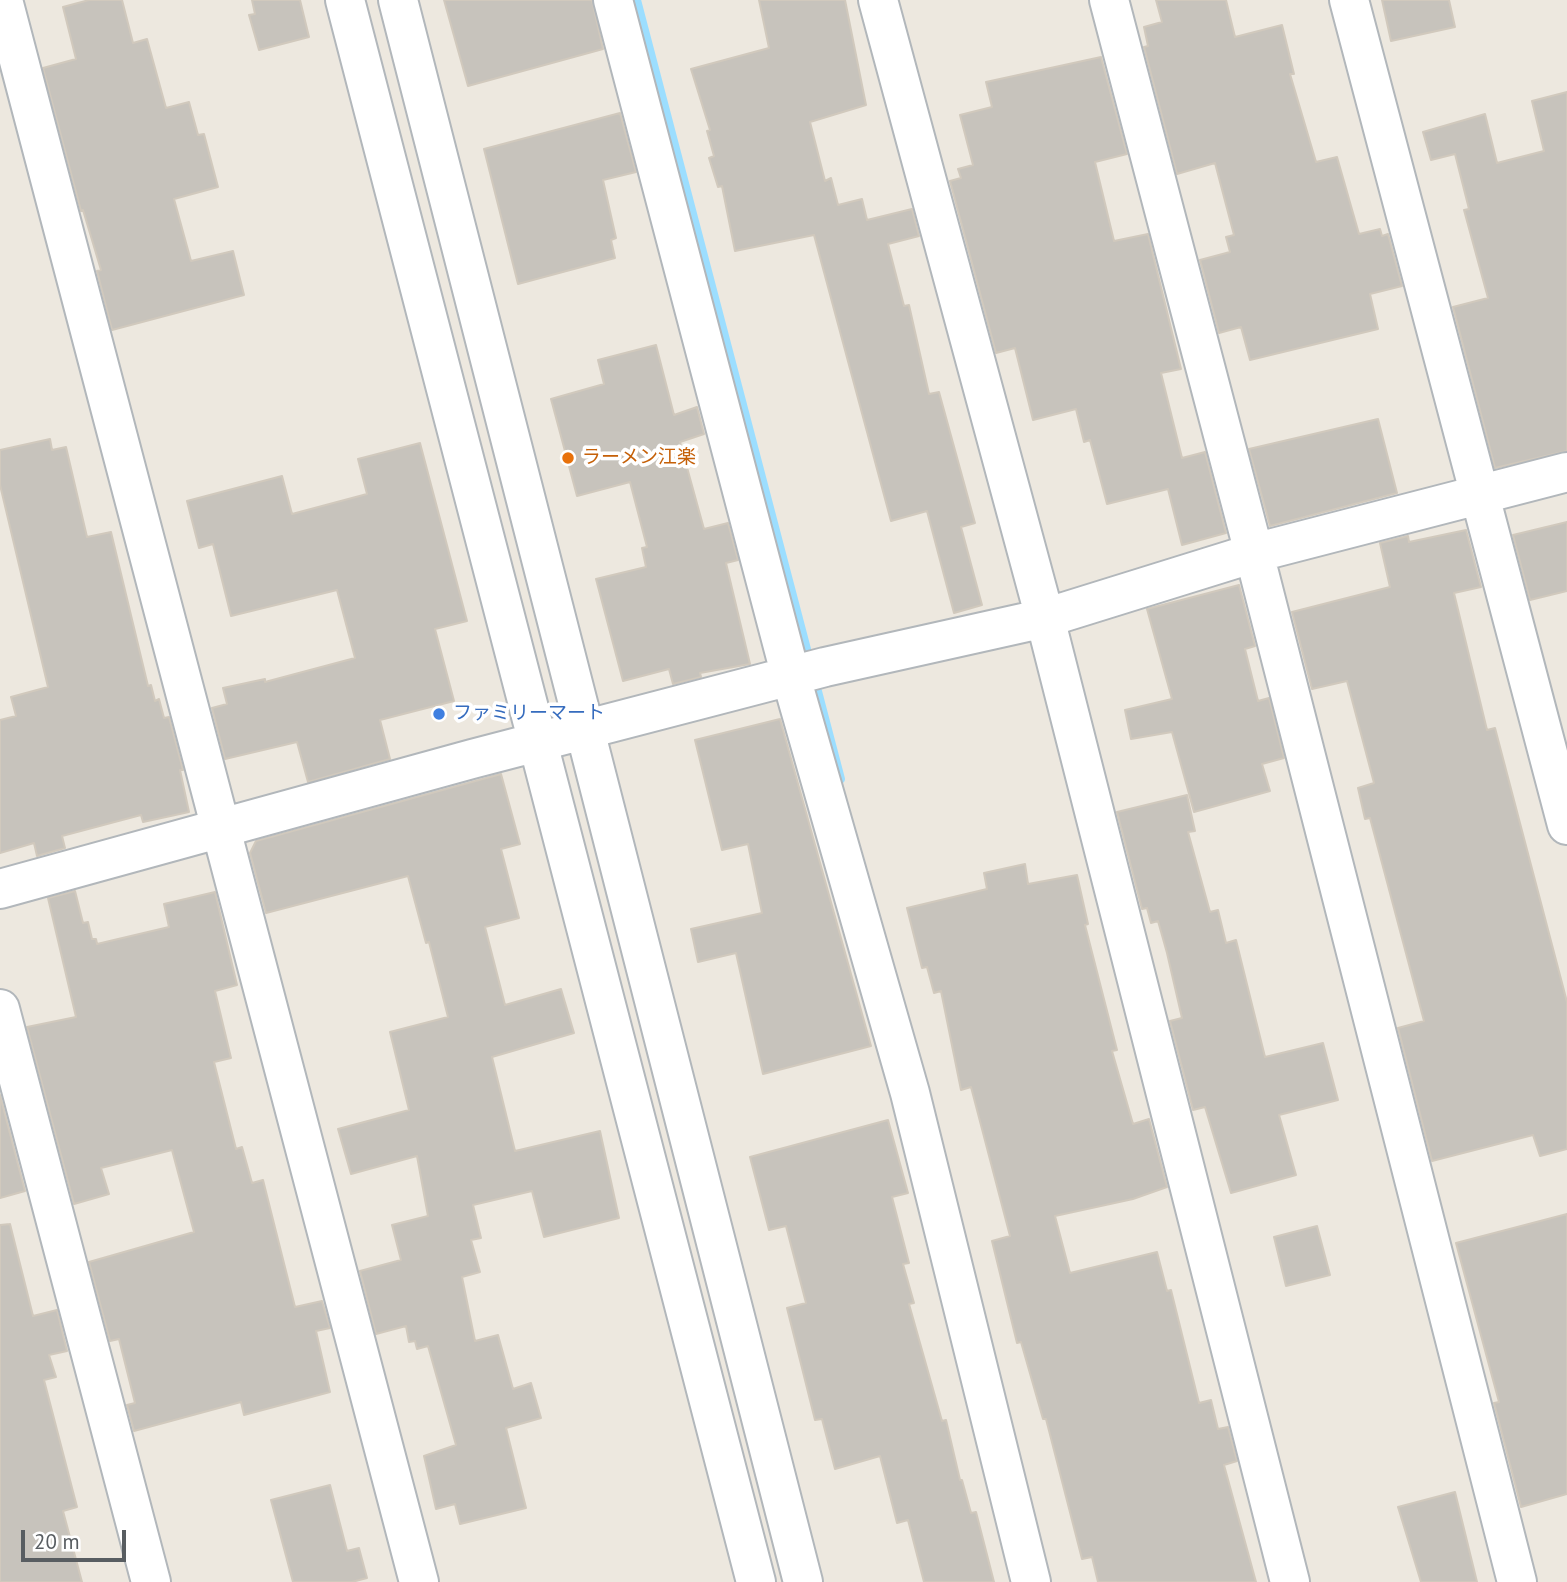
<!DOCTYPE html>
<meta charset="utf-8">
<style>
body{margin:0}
#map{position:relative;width:1567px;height:1582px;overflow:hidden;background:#ede8df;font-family:"PT Sans",sans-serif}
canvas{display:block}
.scale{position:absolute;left:21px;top:1530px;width:105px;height:32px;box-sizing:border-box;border:4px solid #585d61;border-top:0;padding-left:9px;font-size:21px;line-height:24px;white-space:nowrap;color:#585d61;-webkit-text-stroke:5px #fff;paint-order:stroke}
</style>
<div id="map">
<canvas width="1567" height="1582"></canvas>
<div class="scale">20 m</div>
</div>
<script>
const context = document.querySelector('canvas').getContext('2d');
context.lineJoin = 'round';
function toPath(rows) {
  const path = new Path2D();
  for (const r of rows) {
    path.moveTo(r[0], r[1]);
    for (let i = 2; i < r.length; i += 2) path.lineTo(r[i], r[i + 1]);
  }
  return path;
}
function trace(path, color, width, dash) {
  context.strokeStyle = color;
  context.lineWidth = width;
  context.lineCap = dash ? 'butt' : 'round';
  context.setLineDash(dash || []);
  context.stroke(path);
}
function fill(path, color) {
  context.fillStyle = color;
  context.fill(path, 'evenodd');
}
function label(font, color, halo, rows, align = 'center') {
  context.font = font + ' "PT Sans","Noto Sans JP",sans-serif';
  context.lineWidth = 7;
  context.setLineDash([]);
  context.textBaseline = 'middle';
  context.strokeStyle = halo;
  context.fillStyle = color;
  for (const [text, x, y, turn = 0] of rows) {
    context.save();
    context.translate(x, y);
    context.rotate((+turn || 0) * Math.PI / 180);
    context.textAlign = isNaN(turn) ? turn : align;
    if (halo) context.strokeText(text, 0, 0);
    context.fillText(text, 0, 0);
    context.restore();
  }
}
trace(toPath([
 [636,0,840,779]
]), '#9cdeff', 10);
const building = toPath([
 [89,0,122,0,133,43,147,39,166,108,189,102,198,135,204,134,218,187,174,199,191,261,233,251,244,295,112,330,97,271,101,270,83,210,81,211,43,68,76,59,63,7,89,0],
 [252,0,300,0,309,37,259,50,249,15,255,14,252,0],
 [444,0,592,0,603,49,468,86,444,0],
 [759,0,845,0,866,105,810,122,825,181,831,178,838,205,862,199,867,220,912,209,919,236,888,244,904,306,909,305,929,394,939,392,975,523,961,527,982,605,954,613,927,511,891,521,814,235,735,251,722,186,718,187,709,158,714,156,707,131,710,130,691,69,769,48,759,0],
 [1156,0,1226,0,1235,37,1282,25,1294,74,1290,74,1316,162,1337,157,1359,234,1380,229,1382,236,1388,234,1402,286,1370,294,1378,329,1250,360,1241,327,1219,333,1200,260,1230,252,1226,237,1234,235,1215,163,1177,174,1144,47,1148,46,1144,27,1162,22,1156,0],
 [1382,0,1449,0,1455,27,1391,41,1382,0],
 [1101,57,1127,154,1095,162,1114,241,1148,234,1181,369,1161,373,1182,458,1205,452,1226,533,1182,545,1168,489,1107,504,1090,440,1084,442,1076,409,1033,420,1015,348,996,353,950,181,961,178,958,169,973,165,960,115,992,107,986,82,1101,57],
 [1567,92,1567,451,1495,468,1453,307,1488,298,1464,210,1469,209,1455,154,1431,160,1423,132,1485,114,1497,163,1544,151,1532,101,1567,92],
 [620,113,636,172,603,180,616,238,611,240,615,258,518,284,484,149,620,113],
 [656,345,674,415,697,407,704,434,680,442,704,529,728,523,738,560,726,563,750,664,700,673,701,677,673,684,669,669,623,681,596,579,646,567,642,548,647,547,630,482,577,496,551,399,604,384,598,360,656,345],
 [1378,419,1397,493,1270,526,1249,449,1378,419],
 [50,439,52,450,66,447,87,537,111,532,148,686,151,685,155,701,159,699,164,718,169,717,183,770,180,770,189,812,143,822,141,815,62,836,65,848,37,856,34,843,0,853,0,720,16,716,11,697,48,687,0,485,0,450,50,439],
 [420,443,467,621,435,629,454,701,380,720,390,759,308,782,297,742,225,759,212,708,227,704,223,688,265,679,265,682,355,658,337,590,231,616,213,544,199,548,187,501,282,476,292,514,367,494,358,459,420,443],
 [1567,522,1567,591,1530,600,1513,535,1567,522],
 [1466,530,1481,587,1454,593,1487,730,1495,728,1567,1002,1567,1149,1540,1156,1533,1135,1432,1161,1398,1028,1424,1021,1370,818,1365,819,1358,788,1374,783,1347,681,1312,689,1292,612,1390,587,1380,543,1408,536,1409,542,1466,530],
 [1239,585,1255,646,1245,649,1258,701,1269,698,1284,758,1262,764,1270,791,1194,812,1172,732,1131,739,1125,710,1172,699,1147,609,1239,585],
 [780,719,871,1046,763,1074,736,953,698,962,691,929,762,913,748,844,722,850,695,740,780,719],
 [501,774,520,844,501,849,519,918,485,927,505,1005,561,989,574,1033,492,1057,515,1151,600,1131,619,1218,544,1237,532,1191,473,1205,481,1238,471,1240,480,1272,462,1277,475,1341,498,1335,513,1389,531,1383,541,1418,506,1428,526,1508,460,1524,455,1504,436,1509,424,1456,456,1445,428,1346,417,1349,415,1341,409,1342,406,1326,376,1334,360,1271,401,1260,392,1225,428,1216,417,1156,351,1174,338,1129,409,1110,390,1032,448,1017,429,942,426,943,408,876,266,913,250,853,256,841,501,774],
 [1187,795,1195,831,1188,832,1210,912,1218,910,1226,943,1236,940,1265,1057,1323,1043,1338,1100,1279,1115,1296,1175,1231,1193,1205,1107,1193,1110,1170,1021,1182,1018,1167,953,1158,921,1151,923,1147,908,1142,909,1117,812,1187,795],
 [1025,864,1028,884,1077,875,1088,924,1085,925,1117,1050,1112,1051,1133,1124,1149,1119,1167,1187,1133,1199,1055,1216,1070,1273,1157,1252,1167,1291,1171,1290,1199,1403,1211,1400,1218,1429,1228,1427,1237,1461,1224,1465,1256,1582,1098,1582,1092,1557,1082,1559,1046,1419,1043,1419,1021,1342,1017,1343,992,1241,1010,1236,971,1087,961,1090,941,991,934,993,927,967,922,968,907,908,987,889,984,873,1025,864],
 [75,891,83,923,88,922,92,939,96,939,97,944,169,927,164,904,215,892,237,985,215,991,231,1058,214,1062,236,1149,242,1147,252,1183,263,1180,295,1307,322,1301,330,1328,316,1331,330,1392,244,1415,241,1402,134,1431,127,1405,135,1403,119,1339,110,1341,89,1262,194,1232,172,1150,101,1168,109,1194,74,1204,27,1027,76,1017,48,898,75,891],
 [0,1095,25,1191,0,1198,0,1095],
 [888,1120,908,1193,892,1197,909,1263,903,1264,914,1303,909,1304,942,1421,946,1420,960,1480,962,1480,971,1513,976,1512,994,1582,924,1582,908,1520,897,1523,880,1456,835,1469,822,1419,815,1420,787,1308,806,1303,786,1226,769,1230,750,1157,888,1120],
 [1567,1214,1567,1494,1521,1507,1494,1403,1499,1402,1456,1243,1567,1214],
 [10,1224,33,1316,57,1310,67,1351,49,1355,56,1377,44,1380,77,1507,63,1511,82,1582,0,1582,0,1225,10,1224],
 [1317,1226,1330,1275,1286,1286,1274,1237,1317,1226],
 [330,1485,347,1551,359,1548,367,1578,352,1582,293,1582,271,1500,330,1485],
 [1455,1492,1477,1582,1421,1582,1398,1507,1455,1492]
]);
fill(building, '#c7c3bc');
trace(building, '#d1c9bd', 2);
const minor = toPath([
 [3,0,419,1582],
 [345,0,756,1582],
 [398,0,803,1582],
 [613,0,791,677,910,1093,1031,1582],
 [878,0,1045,618,1290,1582],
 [1109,0,1254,553,1517,1582],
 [1349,0,1567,825],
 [0,889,472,759,825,667,1045,618,1254,553,1567,472],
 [0,1009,151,1582]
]);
trace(minor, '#b2b7bb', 42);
trace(minor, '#fff', 38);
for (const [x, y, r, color] of [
 [568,458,7,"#e8710a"],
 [439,714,7,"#3f7fe0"]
]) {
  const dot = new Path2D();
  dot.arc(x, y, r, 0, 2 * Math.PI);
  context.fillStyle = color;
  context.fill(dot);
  trace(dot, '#fff', 2.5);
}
label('19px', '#c56008', '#fff', [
 ["ラーメン江楽",582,458]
], 'left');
label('19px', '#366cbe', '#fff', [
 ["ファミリーマート",453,714]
], 'left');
</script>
